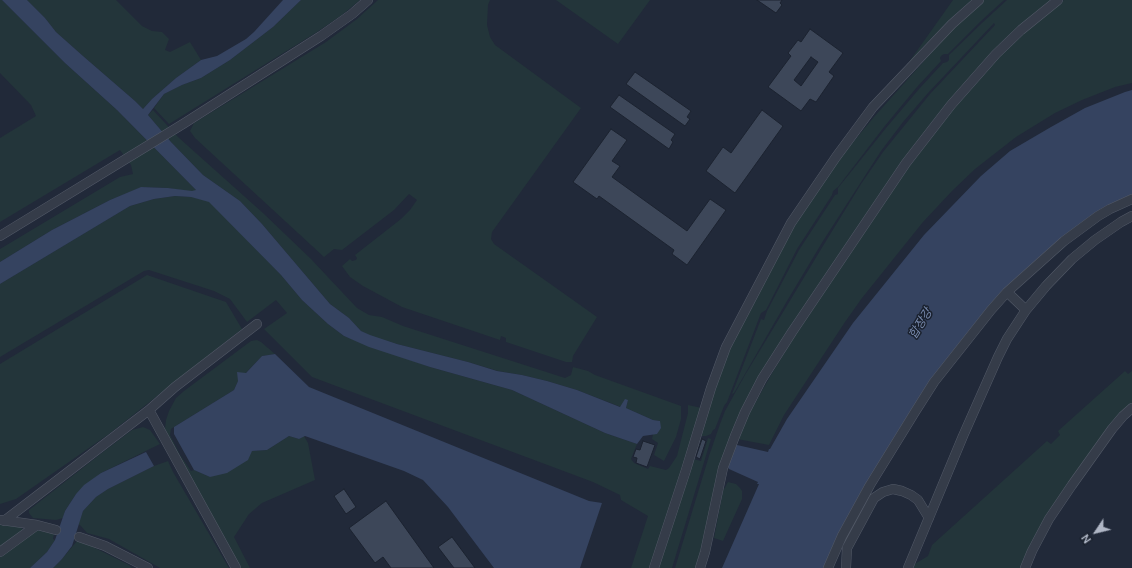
<!DOCTYPE html>
<meta charset="utf-8">
<style>
body{margin:0}
#map{position:relative;width:1132px;height:568px;overflow:hidden;background:#212939;font-family:"DM Sans",sans-serif}
canvas{display:block}
.north{position:absolute;left:1076px;top:512px;width:40px;height:40px;-webkit-text-stroke:3px #1a212e;paint-order:stroke;rotate:235deg;font-size:11px;font-weight:700;line-height:16px;text-align:center;color:#afb6c5}
.north::after{content:'';display:block;margin:auto;width:14px;height:18px;background:#afb6c5;clip-path:polygon(50% 0,100% 100%,50% 72%,0 100%)}
</style>
<div id="map">
<canvas width="1132" height="568"></canvas>
<div class="north">N</div>
</div>
<script>
const context = document.querySelector('canvas').getContext('2d');
context.lineJoin = 'round';
function fill(path, color) {
  context.fillStyle = color;
  context.fill(path, 'evenodd');
}
function toPath(rows) {
  const path = new Path2D();
  for (const r of rows) {
    path.moveTo(r[0], r[1]);
    for (let i = 2; i < r.length; i += 2) path.lineTo(r[i], r[i + 1]);
  }
  return path;
}
function trace(path, color, width, dash) {
  context.strokeStyle = color;
  context.lineWidth = width;
  context.lineCap = dash ? 'butt' : 'round';
  context.setLineDash(dash || []);
  context.stroke(path);
}
function label(font, color, halo, rows, align = 'center') {
  context.font = font + ' "DM Sans","Noto Sans KR",sans-serif';
  context.lineWidth = 3;
  context.setLineDash([]);
  context.textBaseline = 'middle';
  context.strokeStyle = halo;
  context.fillStyle = color;
  for (const [text, x, y, turn = 0] of rows) {
    context.save();
    context.translate(x, y);
    context.rotate((+turn || 0) * Math.PI / 180);
    context.textAlign = isNaN(turn) ? turn : align;
    if (halo) context.strokeText(text, 0, 0);
    context.fillText(text, 0, 0);
    context.restore();
  }
}
fill(toPath([
 [0,0,2,0,65,63,117,110,197,191,186,191,168,188,142,187,110,200,52,230,0,262,0,249,120,177,133,174,131,165,120,150,0,222,0,138,36,116,31,105,0,73],
 [27,0,116,0,142,26,152,31,162,32,169,39,165,50,170,52,190,42,201,60,176,78,152,99,143,109,135,101,83,56,56,32,45,18],
 [301,0,360,0,342,15,317,32,169,124,154,108,164,94,182,85,201,78,230,60,273,27],
 [378,0,490,0,488,5,487,25,490,37,495,45,581,108,492,232,491,239,494,244,597,317,573,356,572,362,566,362,506,342,506,338,501,336,500,340,402,307,363,286,350,277,342,266,350,259,352,261,356,260,357,258,355,255,401,219,410,210,417,200,409,194,394,210,342,250,334,249,324,257,195,138,190,131,194,123,326,42,357,19],
 [556,0,650,0,618,44],
 [953,0,972,0,957,13,922,48,911,62,909,62],
 [983,0,1004,0,981,21,948,54,944,54,941,56,940,58,941,61,917,87,884,127,838,187,833,191,832,195,797,249,766,310,761,313,727,402,724,406,715,429,713,430,711,434,706,436,700,436,707,412,729,350,782,246,815,193,839,159,874,117,957,24],
 [1007,0,1053,0,948,104,743,410,697,568,675,568,709,456,720,424,725,411,745,375,826,241,861,184,883,152,930,94,995,25,994,23,928,93,903,122,881,151,823,241,787,301,734,393,732,394,761,319,764,320,767,311,799,250,835,195,838,194,838,188,886,128,919,89,943,63,947,62,949,60,949,55,982,23],
 [1064,0,1132,0,1132,83,1115,87,1082,100,1055,113,1016,137,975,169,952,191,923,222,862,298,845,322,784,415,769,445,737,439,750,412,771,375,796,333,863,231,910,165,955,106,999,56,1045,14],
 [153,110,178,137,263,213,311,259,357,308,369,315,382,317,403,326,565,378,571,375,573,367,588,371,595,375,681,406,681,419,676,437,664,461,654,455,658,443,652,439,653,434,657,434,660,421,653,420,626,408,628,400,621,407,577,390,547,381,522,375,498,371,468,362,397,344,370,336,361,331,349,318,330,304,262,224,240,201,203,175,171,142,148,115],
 [175,196,191,197,209,201,281,275,302,300,328,324,344,336,430,367,512,390,605,433,637,444,631,459,634,463,648,469,650,466,666,470,669,468,677,456,688,413,688,405,702,408,651,568,631,568,648,516,621,500,620,495,593,482,312,377,264,329,287,313,276,300,247,322,230,299,214,291,149,270,144,271,0,357,0,284,130,206,154,199],
 [147,275,226,302,242,329,109,434,16,499,0,504,0,364],
 [257,340,261,342,275,354,262,356,238,381,234,390,174,427,171,429,170,435,180,455,191,471,194,470,210,477,252,451,267,450,289,436,299,439,304,436,308,443,315,480,262,503,249,514,234,537,250,568,239,568,166,436,165,429,166,420,169,411,176,398,184,391,251,341],
 [1125,371,1128,374,1132,371,1132,405,1119,416,1021,568,912,568,913,565,928,556,932,545,1047,441,1051,444,1060,435,1058,431],
 [143,427,150,430,160,444,101,473,76,494,65,511,63,518,56,520,33,518,29,513,29,510,103,452,132,430],
 [708,438,711,439,672,568,658,568,693,459,701,461],
 [168,461,173,472,229,568,160,568,109,539,87,533,81,526,78,524,83,511,96,497,108,489,154,466],
 [728,482,736,484,740,488,742,491,742,499,723,541,714,538,723,491],
 [0,525,20,527,24,530,0,549],
 [36,530,54,534,53,539,55,540,47,552,30,568,0,568,0,556],
 [77,541,89,545,129,565,132,568,53,568,62,559]
]), '#23353a');
fill(toPath([
 [2,0,27,0,45,18,56,32,83,56,135,101,143,109,152,99,176,78,201,60,217,56,246,39,254,32,283,0,301,0,273,27,230,60,201,78,182,85,164,94,148,115,171,142,203,175,240,201,262,224,330,304,349,318,361,331,370,335,397,344,468,362,497,371,522,375,547,381,577,390,620,407,625,399,628,400,626,408,653,420,660,421,661,428,657,434,643,436,637,444,605,433,512,390,430,367,369,347,344,336,328,324,302,300,281,275,209,202,191,197,175,196,154,199,130,206,0,284,0,262,52,230,110,200,141,187,168,188,192,191,196,190,117,110,65,63],
 [1132,90,1132,197,1060,243,960,344,824,568,722,568,759,484,757,484,758,482,729,469,727,465,733,446,737,445,768,452,769,449,770,449,787,419,853,323,924,235,981,176,1010,151,1051,127,1085,108,1125,92],
 [275,354,309,387,589,501,602,503,580,568,494,568,448,507,423,480,404,471,305,436,299,439,289,436,267,450,252,451,248,460,227,473,210,477,194,470,174,434,174,427,234,390,238,381,237,372,246,373,262,356],
 [146,452,154,466,108,489,96,497,83,511,72,546,62,559,53,568,30,568,47,552,55,540,65,511,76,494,84,485,101,473]
]), '#354360');
const building = toPath([
 [757,0,782,0,780,3,782,5,776,13,757,0],
 [810,29,843,53,829,72,834,76,816,102,810,99,801,111,768,87,791,56,788,53,798,40,801,42,810,29],
 [811,57,818,62,801,86,794,80,811,57],
 [635,72,691,111,687,117,690,119,685,126,626,84,635,72],
 [619,95,675,134,671,140,673,142,669,149,610,107,619,95],
 [762,110,783,126,735,193,706,171,723,147,731,153,762,110],
 [611,129,627,140,612,161,620,166,612,177,687,231,710,199,726,210,687,265,672,254,674,250,599,196,597,199,573,182,611,129],
 [702,439,706,441,700,459,696,457,702,439],
 [643,441,655,445,647,467,636,463,637,458,633,457,636,449,640,450,643,441],
 [344,489,356,507,346,514,334,496,344,489],
 [386,501,434,568,391,568,383,557,375,563,349,528,386,501],
 [452,537,475,568,454,568,438,547,452,537]
]);
fill(building, '#3d4759');
trace(building, '#1c2330', 1);
const minor = toPath([
 [0,236,183,124,321,36,352,14,368,0],
 [1007,292,1026,310],
 [149,410,236,568],
 [1,520,37,525,56,530],
 [4,521,149,410,175,387,257,324],
 [79,537,105,546,148,568],
 [0,552,37,525],
 [654,568,686,470,711,388,726,347,791,223,836,157,873,107,952,24,979,0],
 [700,568,705,552,723,468,735,436,745,412,762,379,792,332,906,163,951,105,996,54,1021,30,1058,0],
 [828,568,842,536,870,485,915,412,934,382,991,310,1007,292,1064,241,1098,216,1110,209,1132,199],
 [846,568,847,548,874,498,883,492,893,489,902,491,911,495,918,500,929,518],
 [908,568,963,436,998,357,1007,339,1026,310,1046,286,1072,259,1095,240,1121,222,1132,216],
 [1025,568,1032,551,1049,519,1072,485,1112,429,1123,416,1132,408]
]);
trace(minor, '#525967', 10);
trace(minor, '#353c49', 9);
label('italic 12px', '#788aad', '#1a212e', [
 ["합장강",921,324,-58]
]);
</script>
